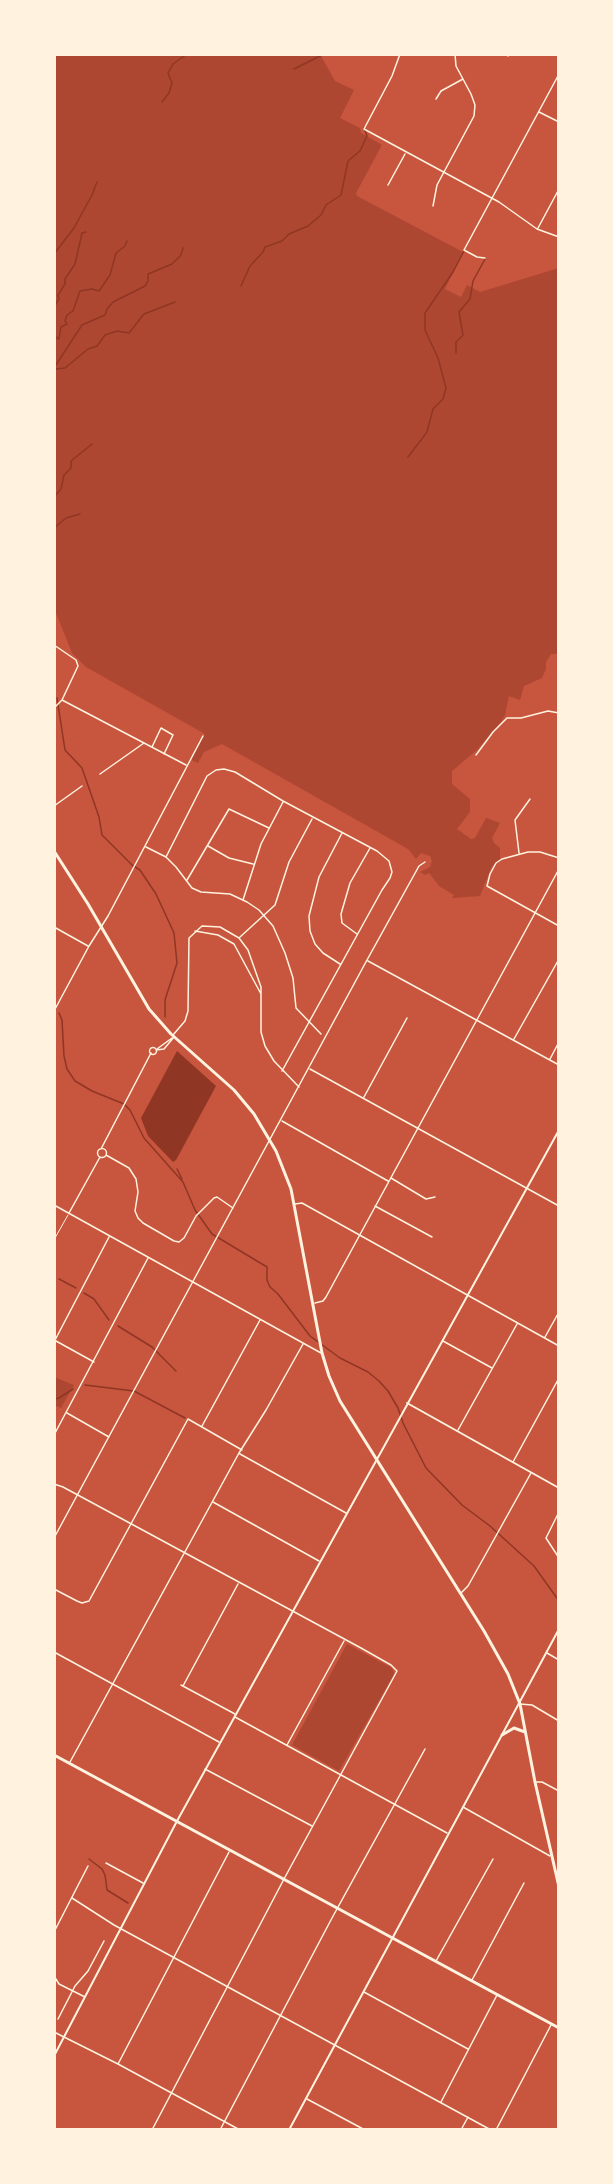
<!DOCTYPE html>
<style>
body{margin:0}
#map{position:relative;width:613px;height:2184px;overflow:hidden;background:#c8553d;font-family:"Sofia Sans Condensed",sans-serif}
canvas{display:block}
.frame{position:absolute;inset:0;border:56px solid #fff3e0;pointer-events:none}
</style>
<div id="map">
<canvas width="613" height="2184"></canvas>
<div class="frame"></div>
</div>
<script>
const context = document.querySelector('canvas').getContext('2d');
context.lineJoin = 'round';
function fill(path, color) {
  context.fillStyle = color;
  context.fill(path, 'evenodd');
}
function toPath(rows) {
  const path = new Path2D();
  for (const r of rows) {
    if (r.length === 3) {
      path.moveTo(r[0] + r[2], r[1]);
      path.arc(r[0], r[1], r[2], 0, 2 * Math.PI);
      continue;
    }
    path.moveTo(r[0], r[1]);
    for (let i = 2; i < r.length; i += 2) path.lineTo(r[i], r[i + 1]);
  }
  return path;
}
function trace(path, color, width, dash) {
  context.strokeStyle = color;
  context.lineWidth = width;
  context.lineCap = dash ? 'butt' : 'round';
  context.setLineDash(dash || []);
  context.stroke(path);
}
fill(toPath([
 [54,54,320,54,335,81,354,90,340,118,360,128,361,133,382,145,356,193,357,196,463,252,445,289,461,297,467,285,480,292,559,268,559,654,551,654,546,662,546,669,542,678,524,686,520,700,509,696,505,715,501,722,477,750,452,771,452,784,470,799,470,812,457,829,471,839,475,838,486,818,500,823,492,838,494,843,500,848,500,859,492,866,480,896,452,898,454,895,439,886,429,873,425,875,420,872,430,867,432,861,430,856,421,853,416,859,408,849,222,744,204,752,198,763,191,760,205,734,86,667,72,653,54,608],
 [54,1377,74,1385,61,1408,54,1405],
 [347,1644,392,1668,394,1674,339,1771,292,1745]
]), '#ae4732');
fill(toPath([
 [177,1051,216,1086,176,1160,173,1162,148,1136,141,1118]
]), '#8f3625');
trace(toPath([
 [294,69,324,54],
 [162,102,169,93,172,83,168,73,173,64,187,54],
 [54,254,74,228,92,195,97,182],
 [241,286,250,266,263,252,265,247,282,241,289,234,308,226,321,215,326,205,341,195,348,161,360,151,367,136,364,128],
 [54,307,59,299,58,295,65,284,65,279,75,264,82,233,86,232],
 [54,336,59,339,61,327,67,324,65,321,67,315,73,311,80,291,92,289,99,291,110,275,116,253,125,246,127,241],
 [456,353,456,342,463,335,459,312,470,299,473,281,485,259],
 [54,368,82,325,105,315,107,309,113,302,145,286,148,281,148,274,172,264,181,255,183,248],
 [55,369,65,368,88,349,97,346,105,335,117,331,129,333,144,314,175,302],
 [408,457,427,432,433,409,443,399,446,388,438,358,425,330,425,313,453,272,464,251],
 [54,497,61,489,64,475,71,468,71,461,92,444],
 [54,528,66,518,80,514],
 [57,698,65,750,82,768,99,817,102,835,132,865,140,870,156,894,174,933,177,963,165,1000,165,1017],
 [59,1013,62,1020,64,1056,67,1069,75,1081,92,1091,124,1104,130,1110,144,1138,183,1182,195,1210,212,1234,267,1267,267,1280,270,1287,278,1294,310,1336,340,1358,368,1372,379,1381,388,1391,398,1408,403,1423,426,1468,462,1505,490,1526,534,1566,559,1601],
 [177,1169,182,1179],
 [59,1279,76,1288],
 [84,1293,94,1299,109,1320],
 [118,1326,152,1347,176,1371],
 [85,1385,134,1391,185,1418],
 [54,1399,59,1398,73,1389],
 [89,1859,102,1869,105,1875,107,1890,128,1903]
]), '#8f3625', 1.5);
trace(toPath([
 [55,1238,68,1215]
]), '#fff3e0', 1);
trace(toPath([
 [400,54,392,76,364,129,499,202,537,229,559,237],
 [508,56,509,54],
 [436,99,441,91,463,79],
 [539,112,559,122],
 [388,185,405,154],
 [433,206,437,185,474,116,475,105,471,94,456,66,455,54],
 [538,228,559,189],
 [485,258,477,257,464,250,559,74],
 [54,645,76,660,78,666,62,700,54,708],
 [62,700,186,765],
 [152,747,161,728,173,735,164,754],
 [476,755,493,732,507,718,521,718,548,711,559,713],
 [100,774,144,743],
 [54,806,82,786],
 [208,846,229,858,253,864],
 [146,847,166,857,176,867,192,888,201,892,230,894,247,902,259,910,273,926,285,953,293,978,296,1008,321,1034],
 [519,853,515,820,530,799],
 [166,857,207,776,216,770,224,769,235,772,283,801,377,851,389,861,392,872,390,878,382,890,282,1071],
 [559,858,540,852,528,852,502,859,496,863,490,874,487,886,559,926],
 [187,880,229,809,269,828],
 [243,900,261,844,283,802],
 [54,927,88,946],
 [195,931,218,935,234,944,261,994],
 [357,934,342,923,341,914,350,883,370,848],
 [240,937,275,905,289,862,312,819],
 [368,961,559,1065],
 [340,964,323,953,315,944,310,931,309,916,319,877,342,833],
 [54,1011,89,946,108,916,203,736],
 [173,1035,185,1021,188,1011,189,938,202,926,220,927,239,938,248,950,261,987,261,1032,265,1046,274,1061,299,1087],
 [514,1039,559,959],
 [153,1051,3.5],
 [157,1049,172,1038],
 [156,1050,164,1049,174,1037],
 [550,1059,559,1042],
 [310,1069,559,1206],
 [364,1097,407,1018],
 [282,1121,388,1181],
 [102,1153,4.5],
 [101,1149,151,1053],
 [106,1155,129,1168,136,1179,138,1192,135,1211,138,1218,143,1223,174,1241,179,1242,184,1238,196,1216,214,1198,217,1197,233,1208],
 [391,1178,426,1199,435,1197],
 [295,1204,302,1203,559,1346],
 [54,1205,321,1353],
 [375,1206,432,1237],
 [69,1213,100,1157],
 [54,1238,54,1240],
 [315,1303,323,1301,326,1297,559,869],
 [545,1337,559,1312],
 [56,1341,94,1362],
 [443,1341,492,1368],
 [54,1342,109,1237],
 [67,1413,109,1437],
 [202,1426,260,1320],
 [458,1430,517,1324],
 [54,1435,148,1258],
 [240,1454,346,1513],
 [513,1462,559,1378],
 [54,1484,63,1487,361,1648,391,1665,397,1671,284,1879,152,2130],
 [213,1502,319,1561],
 [559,1512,546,1538,559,1558],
 [54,1538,367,960,419,866,425,862],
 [54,1589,77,1601,82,1603,89,1601,188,1419,242,1450],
 [461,1593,468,1586,531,1473],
 [54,1652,219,1742],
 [547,1653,559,1660],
 [181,1685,235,1714],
 [183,1686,238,1584],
 [520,1704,532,1705,559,1721],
 [235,1717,447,1833],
 [287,1745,344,1641],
 [70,1762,239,1453,266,1410,303,1344],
 [205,1769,312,1826],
 [535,1782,542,1782,559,1791],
 [463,1807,550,1856],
 [106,1863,143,1883],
 [72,1898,114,1925,491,2130],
 [54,1932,88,1866],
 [436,1961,493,1859],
 [54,1976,59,1984,85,1997],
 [472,1980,524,1883],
 [364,1992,468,2049],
 [58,2019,75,1986,88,1971,104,1941],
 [54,2032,118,2064,240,2130],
 [118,2064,229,1852],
 [307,2099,365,2130],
 [441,2102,497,1995],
 [220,2130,332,1918,425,1749],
 [461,2130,468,2117],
 [496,2130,551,2025]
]), '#fff3e0', 1.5);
trace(toPath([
 [407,1403,559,1488],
 [54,2056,177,1821,559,1130],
 [289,2130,559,1629]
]), '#fff3e0', 2);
trace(toPath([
 [54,851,88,904,149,1009,171,1034,234,1090,254,1114,276,1151,291,1189,322,1353,329,1376,340,1401,484,1631,508,1674,520,1704,535,1782,559,1887],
 [502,1735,514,1728,525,1732],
 [54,1755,559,2028]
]), '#fff3e0', 3);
</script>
